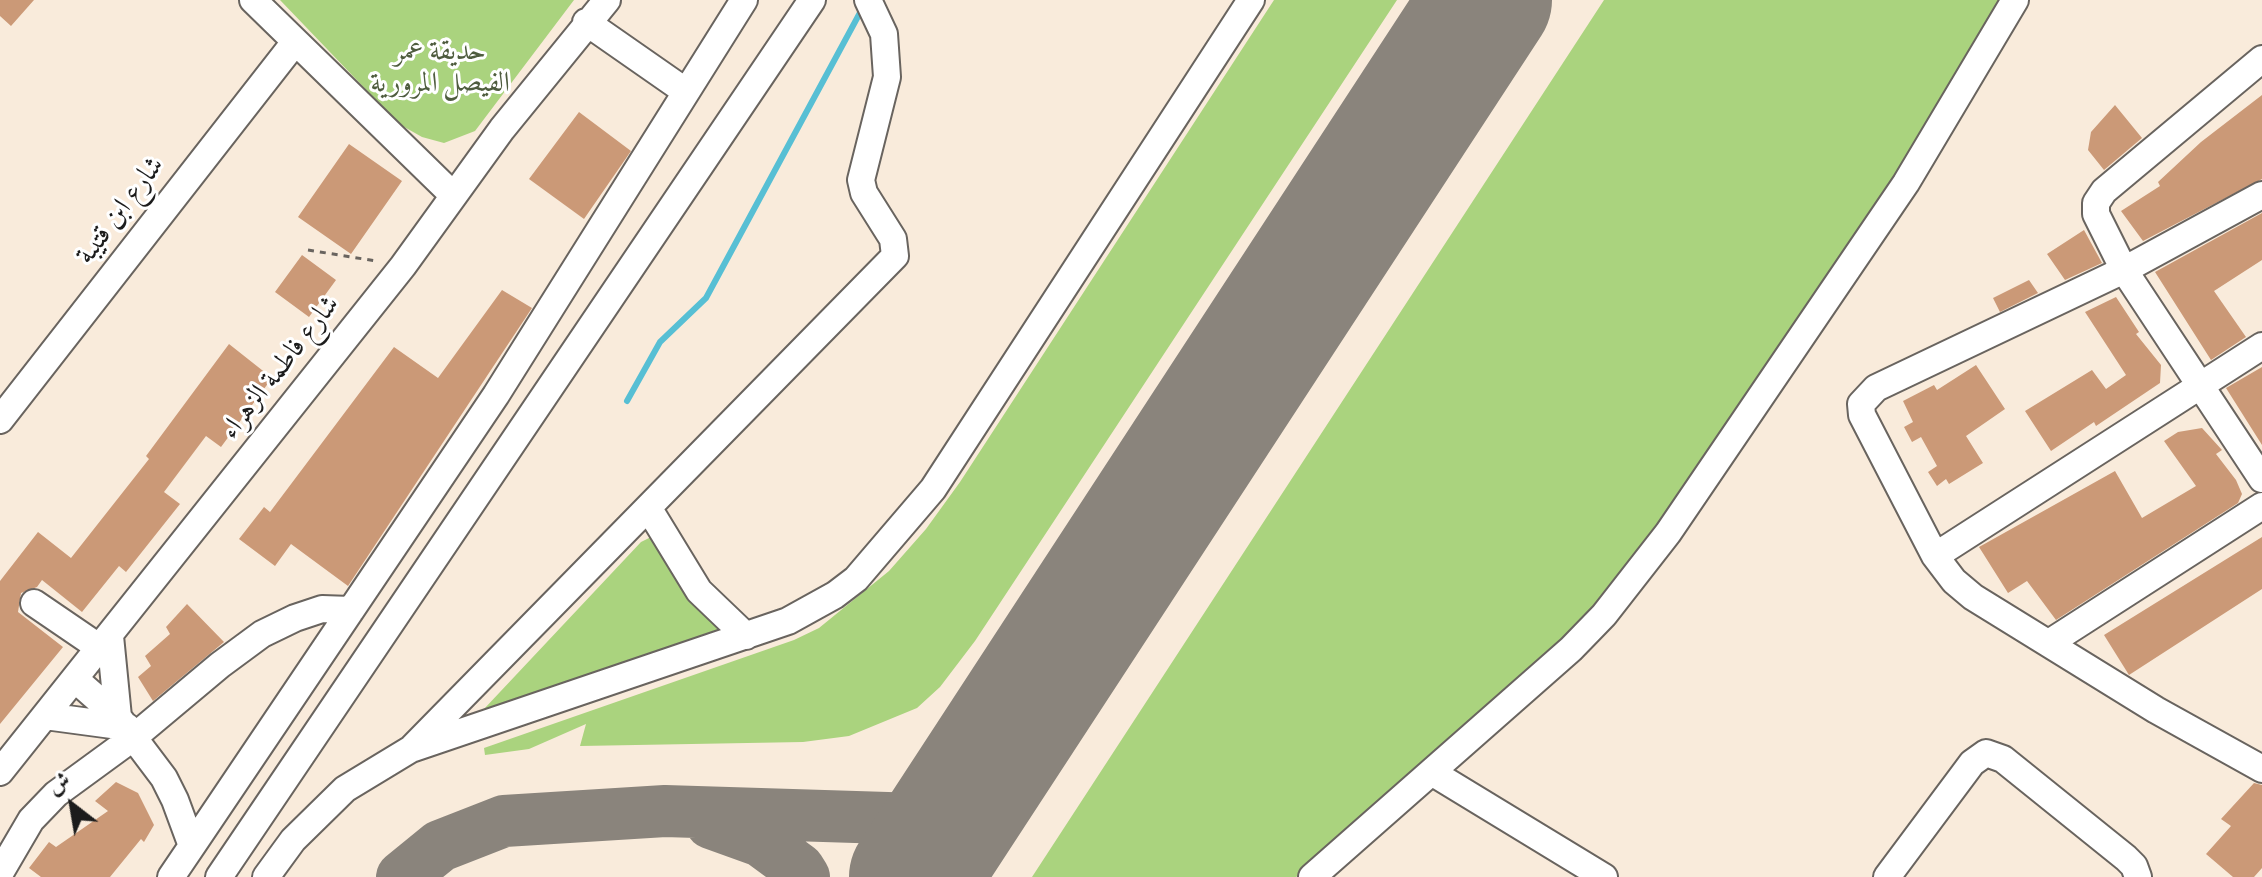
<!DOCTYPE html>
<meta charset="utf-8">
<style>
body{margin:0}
#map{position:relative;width:2262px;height:877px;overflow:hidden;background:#f9ebdb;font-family:"Libre Bodoni",Amiri,serif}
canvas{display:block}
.north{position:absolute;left:32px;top:765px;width:80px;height:80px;-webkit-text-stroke:6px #fff;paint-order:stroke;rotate:329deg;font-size:22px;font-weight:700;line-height:32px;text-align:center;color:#1c1c1c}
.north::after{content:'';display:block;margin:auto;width:28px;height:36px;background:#1c1c1c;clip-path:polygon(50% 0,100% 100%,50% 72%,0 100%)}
</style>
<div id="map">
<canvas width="2262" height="877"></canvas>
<div class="north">ش</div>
</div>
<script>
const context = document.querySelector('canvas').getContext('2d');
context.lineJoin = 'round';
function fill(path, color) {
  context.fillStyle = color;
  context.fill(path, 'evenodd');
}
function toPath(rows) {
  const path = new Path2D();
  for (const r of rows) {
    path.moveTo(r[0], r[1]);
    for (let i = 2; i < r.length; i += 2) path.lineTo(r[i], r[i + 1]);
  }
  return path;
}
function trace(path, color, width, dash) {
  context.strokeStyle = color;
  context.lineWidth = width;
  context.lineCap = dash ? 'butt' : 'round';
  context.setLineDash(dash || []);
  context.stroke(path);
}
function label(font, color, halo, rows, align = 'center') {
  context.font = font + ' "Libre Bodoni",Amiri,serif';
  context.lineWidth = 6;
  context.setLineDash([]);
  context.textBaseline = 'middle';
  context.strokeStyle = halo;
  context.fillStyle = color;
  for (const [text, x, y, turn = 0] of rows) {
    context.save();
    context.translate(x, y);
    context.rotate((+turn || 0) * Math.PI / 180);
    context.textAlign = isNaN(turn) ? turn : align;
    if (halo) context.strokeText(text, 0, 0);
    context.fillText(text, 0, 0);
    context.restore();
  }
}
fill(toPath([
 [280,0,574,0,475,131,444,143,422,137,399,124],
 [1274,0,1397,0,975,641,940,687,917,708,849,736,803,742,580,746,586,724,529,749,485,755,484,748,794,640,819,628,889,571,926,529,960,482],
 [1604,0,2019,0,1616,608,1338,851,1296,877,1032,877],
 [655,535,733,631,467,723,484,709,641,542]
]), '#aad37e');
trace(toPath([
 [627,401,660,342,706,298,862,9]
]), '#57bfd4', 6);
trace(toPath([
 [711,823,761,841,799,869,804,877],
 [402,877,440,846,504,821,665,811,951,820]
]), '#8a847c', 52);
trace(toPath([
 [914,877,1487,0]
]), '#8a847c', 130);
fill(toPath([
 [0,0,34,0,11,26,0,16],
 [2262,95,2262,179,2143,241,2121,211,2160,186,2158,182,2201,142],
 [2115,105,2142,138,2104,170,2088,150,2091,132],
 [579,112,631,151,584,219,529,179],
 [349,144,402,181,351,254,298,217],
 [2262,213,2262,260,2214,291,2246,337,2211,360,2155,272],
 [2084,230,2102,263,2065,280,2047,254],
 [302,255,336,280,309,317,275,292],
 [2029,280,2038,293,2000,312,1993,298],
 [502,290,532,308,348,586,291,544,275,566,239,539,264,507,270,512,394,347,438,378],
 [2116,297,2139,332,2136,334,2161,365,2160,383,2096,426,2094,422,2051,451,2025,411,2092,370,2106,389,2126,375,2085,312],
 [229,344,272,378,221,447,206,436,164,492,180,504,126,572,119,566,82,612,42,580,37,587,21,593,18,612,63,647,0,724,0,581,38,532,71,558,149,459,146,456],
 [1976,365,2005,409,1966,436,1983,463,1949,484,1946,479,1937,486,1928,472,1937,466,1921,437,1912,442,1904,427,1913,422,1903,401,1934,385,1937,390],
 [2262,367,2262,445,2226,388],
 [2202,428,2222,450,2216,454,2236,480,2242,494,2238,503,2056,620,2027,581,2008,593,1979,547,2115,471,2142,518,2196,486,2164,441,2178,432],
 [2262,537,2262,589,2129,675,2104,635],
 [187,604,224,642,153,701,138,677,151,666,145,656,170,634,166,627],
 [116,782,138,793,154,825,144,842,141,839,110,877,41,877,29,868,49,842,56,847,108,811,95,801],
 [2254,783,2262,785,2262,868,2254,877,2233,877,2206,854,2231,826,2221,819]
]), '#cb9977');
const minor = toPath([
 [253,0,453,195],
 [586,22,685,91],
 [2262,59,2104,191,2096,203,2096,214,2124,270,2262,479],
 [2262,195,2124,270,1876,388,1861,404,1862,415,1935,556,1954,581,1973,597,2156,710,2262,769],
 [0,420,295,42],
 [649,509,699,591,746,636],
 [1935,556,2262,346],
 [34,603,100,648],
 [110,636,118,717],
 [2049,643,2262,506],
 [76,680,118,717,164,778,175,800,192,846,171,877],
 [45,716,127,727],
 [413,747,895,256,893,239,864,193,861,180,887,77,884,34,868,0],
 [0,772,403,266,502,129,607,0],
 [1433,773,1604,877],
 [192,846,496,395,744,0],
 [0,873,31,820,56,794,134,737,220,665,262,634,295,618,322,609,351,610],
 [219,877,812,0],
 [266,877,293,840,345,789,411,749,788,621,835,595,856,579,933,489,1251,0],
 [1312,877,1571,649,1604,615,1668,533,1906,183,2015,0],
 [1887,877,1972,763,1986,753,2003,759,2126,858,2134,866,2138,877]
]);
trace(minor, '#69645f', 30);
trace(toPath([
 [308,250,376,261]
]), '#69645f', 3, [6, 6]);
trace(minor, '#fff', 26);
label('28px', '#4e5c3e', '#fff', [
 ["حديقة عمر",440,52],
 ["الفيصل المرورية",440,84]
]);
label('28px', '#1c1c1c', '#fff', [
 ["شارع ابن قتيبة",121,211,-53],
 ["شارع فاطمة الزهراء",281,368,-52]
]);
</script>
